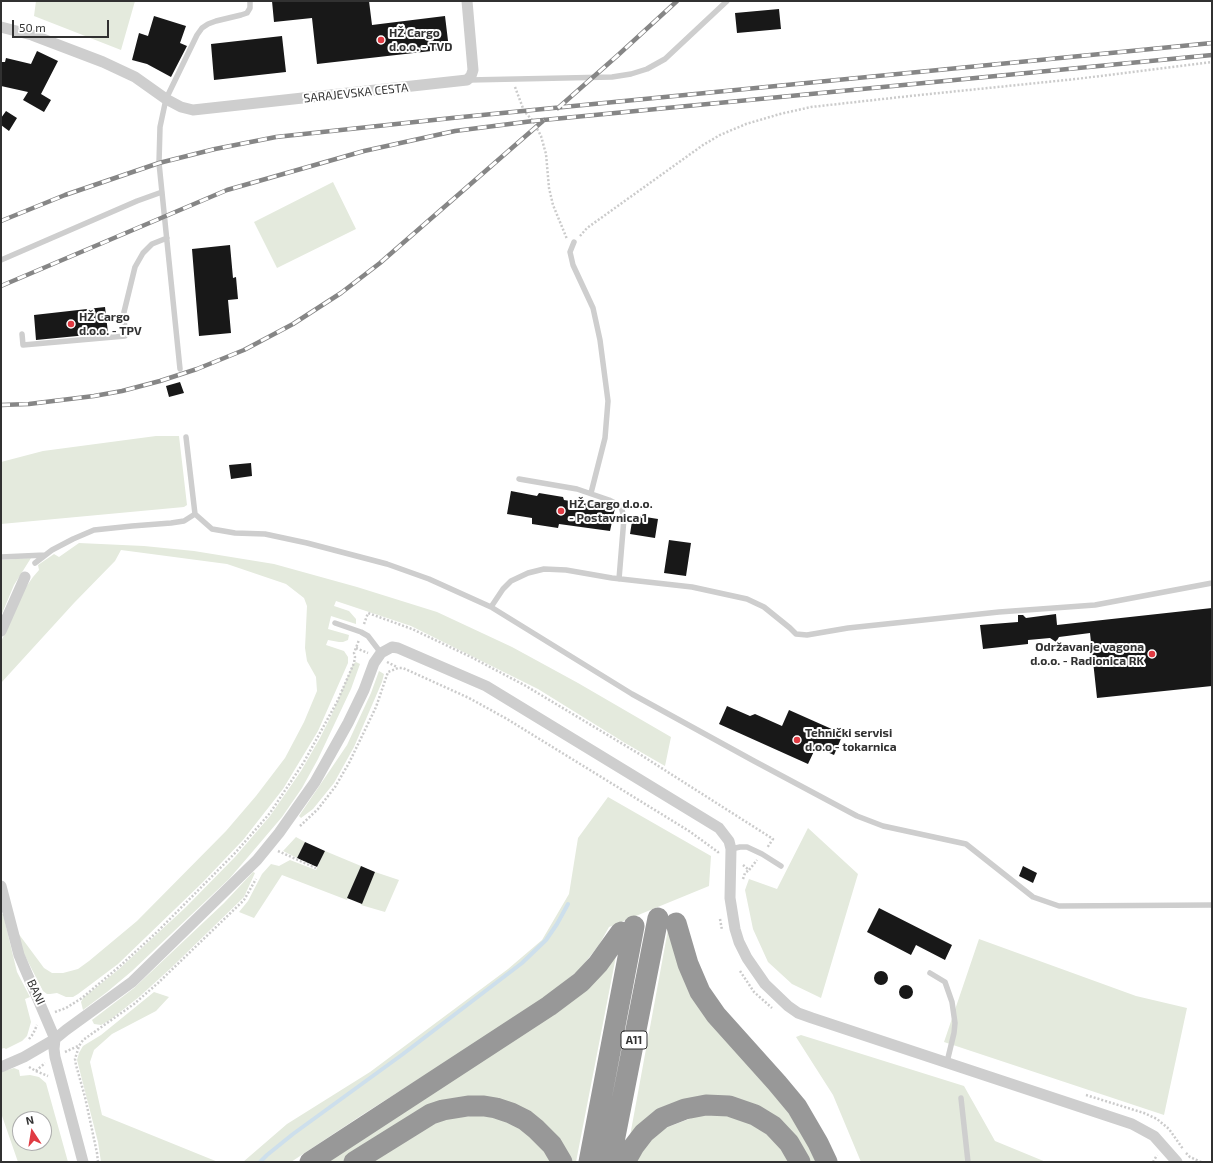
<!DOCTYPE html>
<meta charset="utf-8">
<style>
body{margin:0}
#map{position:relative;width:1213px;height:1163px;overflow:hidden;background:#fff;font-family:"Exo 2",sans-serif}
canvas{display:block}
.frame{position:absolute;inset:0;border:2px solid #313131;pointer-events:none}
.north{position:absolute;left:12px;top:1111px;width:40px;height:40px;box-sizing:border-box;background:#fff;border:1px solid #adadad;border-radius:50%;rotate:348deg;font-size:11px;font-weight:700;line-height:16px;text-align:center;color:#313131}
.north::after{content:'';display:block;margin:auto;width:14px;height:18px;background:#e03b43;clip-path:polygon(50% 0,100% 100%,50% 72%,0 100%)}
.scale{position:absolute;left:12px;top:20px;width:97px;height:18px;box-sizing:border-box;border:2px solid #313131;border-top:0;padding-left:5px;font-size:12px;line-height:14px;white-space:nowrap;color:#313131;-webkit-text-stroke:3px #fff;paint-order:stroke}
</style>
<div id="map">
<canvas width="1213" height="1163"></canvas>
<div class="frame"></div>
<div class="north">N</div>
<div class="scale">50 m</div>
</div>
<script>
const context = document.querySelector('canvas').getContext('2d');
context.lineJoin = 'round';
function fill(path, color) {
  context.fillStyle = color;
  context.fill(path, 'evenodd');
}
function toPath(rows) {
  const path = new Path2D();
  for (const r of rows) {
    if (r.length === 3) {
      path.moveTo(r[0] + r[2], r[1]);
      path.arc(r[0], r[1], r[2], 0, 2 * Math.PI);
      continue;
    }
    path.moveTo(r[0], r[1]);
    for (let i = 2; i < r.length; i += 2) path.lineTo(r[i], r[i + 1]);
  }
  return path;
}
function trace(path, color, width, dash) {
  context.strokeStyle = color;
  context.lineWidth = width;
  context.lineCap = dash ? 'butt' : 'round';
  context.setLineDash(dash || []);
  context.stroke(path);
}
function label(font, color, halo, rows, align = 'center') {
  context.font = font + ' "Exo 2",sans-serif';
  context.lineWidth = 4;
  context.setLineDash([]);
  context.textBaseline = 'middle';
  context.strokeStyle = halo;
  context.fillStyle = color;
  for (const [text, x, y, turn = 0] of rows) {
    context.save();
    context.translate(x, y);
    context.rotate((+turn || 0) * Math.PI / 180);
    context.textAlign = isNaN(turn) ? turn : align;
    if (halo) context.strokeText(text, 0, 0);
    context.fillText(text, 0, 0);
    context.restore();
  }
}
fill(toPath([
 [36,1,135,1,121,50,34,16],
 [333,182,356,229,277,268,254,222],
 [156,436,179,436,187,505,184,507,1,524,1,462,43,451],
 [79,543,144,546,194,551,274,564,357,587,437,612,512,647,578,683,671,737,665,766,625,743,538,689,411,626,336,601,334,606,349,611,356,619,356,624,331,616,328,629,349,635,348,640,343,642,339,642,328,640,326,645,344,651,348,657,348,663,318,731,283,789,243,840,202,883,118,964,78,994,73,997,66,997,57,993,50,994,47,994,43,991,23,952,18,933,44,968,52,973,63,973,78,969,89,961,137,921,226,831,256,796,285,758,304,722,317,691,316,677,307,661,305,648,307,606,304,598,286,584,227,564,121,550,115,561,74,603,1,683,1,642,21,594,33,577,39,570,38,565,54,554,59,557],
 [31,558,14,585,1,616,1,560],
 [356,662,360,664,351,689,318,759,302,788,282,817,248,857,229,879,132,971,107,992,83,1010,81,1002,83,998,119,969,185,908,235,857,270,816,301,771,320,738,332,714,353,664],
 [379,671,384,674,382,682,354,747,334,783,313,809,301,818,299,816,347,745,371,693],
 [608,797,711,856,709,886,609,927,599,945,579,970,540,1002,362,1115,291,1162,243,1162,287,1124,370,1072,508,969,542,940,569,894,578,838],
 [808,828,858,874,821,998,792,984,768,962,753,929,745,890,749,879,777,889],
 [296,837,305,842,297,858,283,851],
 [325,851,361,866,347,900,282,875,254,918,239,912,248,901,262,874,271,864,279,866,290,860,316,870],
 [253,872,255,873,244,897,171,968,139,997,110,1020,101,1025,94,1024,92,1020,134,988,224,903],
 [375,872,399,880,385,912,361,905],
 [1,914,3,914,17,972,30,997,25,999,31,1022,27,1036,22,1041,6,1049,4,1048,1,1049],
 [669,924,772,1088,821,1162,807,1162,734,1100,630,1136],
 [979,939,1136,996,1187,1008,1164,1115,944,1042],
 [617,951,576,1162,570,1162,523,1110,401,1124,342,1162,321,1162],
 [154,992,169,997,156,1011,112,1034,94,1050,90,1062,102,1115,218,1162,101,1162,98,1142,77,1060,79,1053,83,1046,101,1035],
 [801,1035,964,1086,995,1141,1046,1162,861,1162,833,1095,796,1037],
 [14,1068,19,1070,20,1076,30,1075,39,1077,46,1083,68,1162,18,1162,1,1113,1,1072],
 [20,1119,44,1119,44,1143,20,1143],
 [471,1112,523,1126,554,1162,369,1162,428,1124],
 [707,1112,745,1119,770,1134,792,1162,631,1162,655,1132]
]), '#e4eadd');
trace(toPath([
 [260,1162,267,1155,293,1134,403,1054,522,963,546,940,557,924,568,904]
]), '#cddfec', 4);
fill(toPath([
 [272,1,369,1,372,25,445,16,449,49,317,64,312,18,274,22],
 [779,9,781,29,737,33,735,13],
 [154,16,186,26,180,43,187,46,171,77,147,64,132,60,139,33,148,36],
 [282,36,286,72,214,80,211,44],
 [37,51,58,61,41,94,51,100,44,112,23,100,28,92,1,86,1,62,5,62,6,58,31,64],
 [6,111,17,118,9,131,1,125,1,118],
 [230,245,233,278,236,277,238,299,228,300,231,333,199,336,192,249],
 [105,307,108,333,36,340,34,315],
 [180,382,184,393,169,397,166,386],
 [251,463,252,476,231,479,229,465],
 [511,491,537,496,539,493,563,497,564,500,615,508,610,531,559,524,558,528,532,524,532,518,507,514],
 [633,515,658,519,655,538,630,534],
 [669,540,691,543,686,576,664,573],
 [1212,608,1212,686,1097,698,1090,633,1059,637,1056,642,1050,638,1028,640,1028,644,983,649,980,625,1018,622,1018,615,1023,615,1026,618,1056,614,1057,625],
 [727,706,750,716,755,714,782,726,789,710,843,734,834,755,816,747,808,764,719,724],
 [305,842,325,851,317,867,297,858],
 [361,866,375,872,362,904,347,898],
 [1023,866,1037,873,1033,883,1019,876],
 [879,908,952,945,945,960,916,945,911,955,867,932],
 [881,978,7],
 [906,992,7]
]), '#181818');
trace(toPath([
 [515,87,524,111,533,121,541,136,546,154,549,188,553,205,567,239],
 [580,236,587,228,703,145,720,135,746,124,780,114,811,107,910,96,1076,79,1212,62],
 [364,624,368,613,412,629,471,657,526,686,641,755,773,839,767,848],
 [356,648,368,653],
 [387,662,397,667],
 [300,826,318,809,335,787,349,763,376,707,388,672,398,668,403,668,469,698,507,719,689,831,718,852,718,854],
 [278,851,316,868],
 [743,865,749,870,757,860],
 [743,879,745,873,749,870],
 [720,919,722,930],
 [740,971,754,992,772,1008],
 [55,1012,66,1008,82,998,120,966,158,931,236,852,270,813,304,762,337,702,354,663,355,657,354,653,359,640],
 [29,1039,33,1034,37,1025],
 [65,1052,78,1046],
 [29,1067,36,1071,45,1063],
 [36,1071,48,1076],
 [1086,1095,1144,1113,1157,1119,1169,1129,1183,1149],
 [1186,1153,1190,1157,1201,1162],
 [98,1162,97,1153,85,1097,76,1065,75,1059,79,1046,83,1040,134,1004,158,983,244,900,256,879],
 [1153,1162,1157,1155]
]), '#cbcbcb', 2.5, [2, 2]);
trace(toPath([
 [469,80,612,77,631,74,647,69,665,59,727,1],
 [574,242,570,252,573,265,593,308,600,340,608,401,605,438,591,493],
 [1,260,137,201,162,192],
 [22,334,23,345,125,336,124,312,135,267,143,253,152,244,167,238],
 [180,369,159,163,160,127,166,99,197,35,202,28,208,24,216,21,241,15,247,13,250,8,250,1],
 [186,437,195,514,212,529,235,533,265,534,307,543,387,564,429,579,491,607,632,694,754,761,857,816,883,826,966,844,1033,897,1059,906,1212,905],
 [519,479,577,489,609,500,621,506,624,518,619,579],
 [1,557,45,555],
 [35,563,52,550,73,539,94,530,132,526,171,523,184,521,195,514],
 [491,607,503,589,511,581,528,573,544,569,566,570,612,578,692,587,747,599,764,607,790,628,796,634,807,635,848,628,999,612,1095,605,1212,583],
 [335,623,361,632,368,636,381,653],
 [731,849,740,847,747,847,762,854,781,866],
 [930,973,945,982,952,1002,955,1023,954,1033,947,1062],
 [961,1098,968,1162]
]), '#cecece', 5.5);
trace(toPath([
 [1,27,32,35,103,62,135,77,166,99,181,107,193,110,467,80,471,76,473,70,467,1],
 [1,631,25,577],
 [1,886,19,955,55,1039],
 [1,1067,24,1057,55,1039],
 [83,1162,55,1057,54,1049,55,1039,66,1030,132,982,257,860,279,833,315,782,348,723,364,690,374,663,381,653,392,647,398,648,486,686,719,828,729,841,731,849,730,898,735,929,739,942,747,958,765,984,788,1006,798,1013,812,1018,1132,1124,1154,1136,1177,1162]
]), '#cecece', 11);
trace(toPath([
 [676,923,688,964,700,992,716,1015,777,1083,797,1107,818,1143,827,1162],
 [310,1162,549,1006,581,982,598,964,621,932],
 [354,1162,431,1114,443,1110,468,1106,484,1106,496,1108,511,1113,525,1120,536,1129,552,1145,562,1162],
 [589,1162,634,926],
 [610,1162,658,918],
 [625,1162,634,1146,644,1133,662,1118,685,1109,706,1105,729,1106,755,1115,773,1126,789,1143,800,1162]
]), '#989898', 21);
const rail = toPath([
 [558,108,617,56,677,1],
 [1,221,65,195,159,163,215,149,276,137,452,118,1212,43],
 [1,286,227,190,364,151,455,131,533,121,1212,55],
 [1,405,29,404,94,396,122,391,160,381,197,369,244,350,293,324,341,293,380,263,544,120]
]);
trace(rail, '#868686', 4.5);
trace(rail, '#fff', 3, [9]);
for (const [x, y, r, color] of [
 [381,40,4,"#e03b43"],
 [71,324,4,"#e03b43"],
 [561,511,4,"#e03b43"],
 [1152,654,4,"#e03b43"],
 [797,740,4,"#e03b43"]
]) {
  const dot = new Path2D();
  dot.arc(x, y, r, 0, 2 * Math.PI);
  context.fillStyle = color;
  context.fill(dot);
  trace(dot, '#fff', 1.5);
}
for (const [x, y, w] of [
 [634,1040,26]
]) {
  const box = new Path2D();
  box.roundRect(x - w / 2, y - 9, w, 18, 3);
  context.fillStyle = '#fff';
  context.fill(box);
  trace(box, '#313131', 1);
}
label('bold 11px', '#313131', null, [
 ["A11",634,1040]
]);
label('bold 12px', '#313131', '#fff', [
 ["HŽ Cargo",389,33],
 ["d.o.o. - TVD",389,47],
 ["HŽ Cargo",79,317],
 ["d.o.o. - TPV",79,331],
 ["HŽ Cargo d.o.o.",569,504],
 ["- Postavnica 1",569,518],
 ["Održavanje vagona",1144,647,"right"],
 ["d.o.o. - Radionica RK",1144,661,"right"],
 ["Tehnički servisi",805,733],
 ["d.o.o - tokarnica",805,747]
], 'left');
label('12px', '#313131', '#fff', [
 ["SARAJEVSKA CESTA",356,93,-6],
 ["BANI",36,992,65]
]);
</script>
